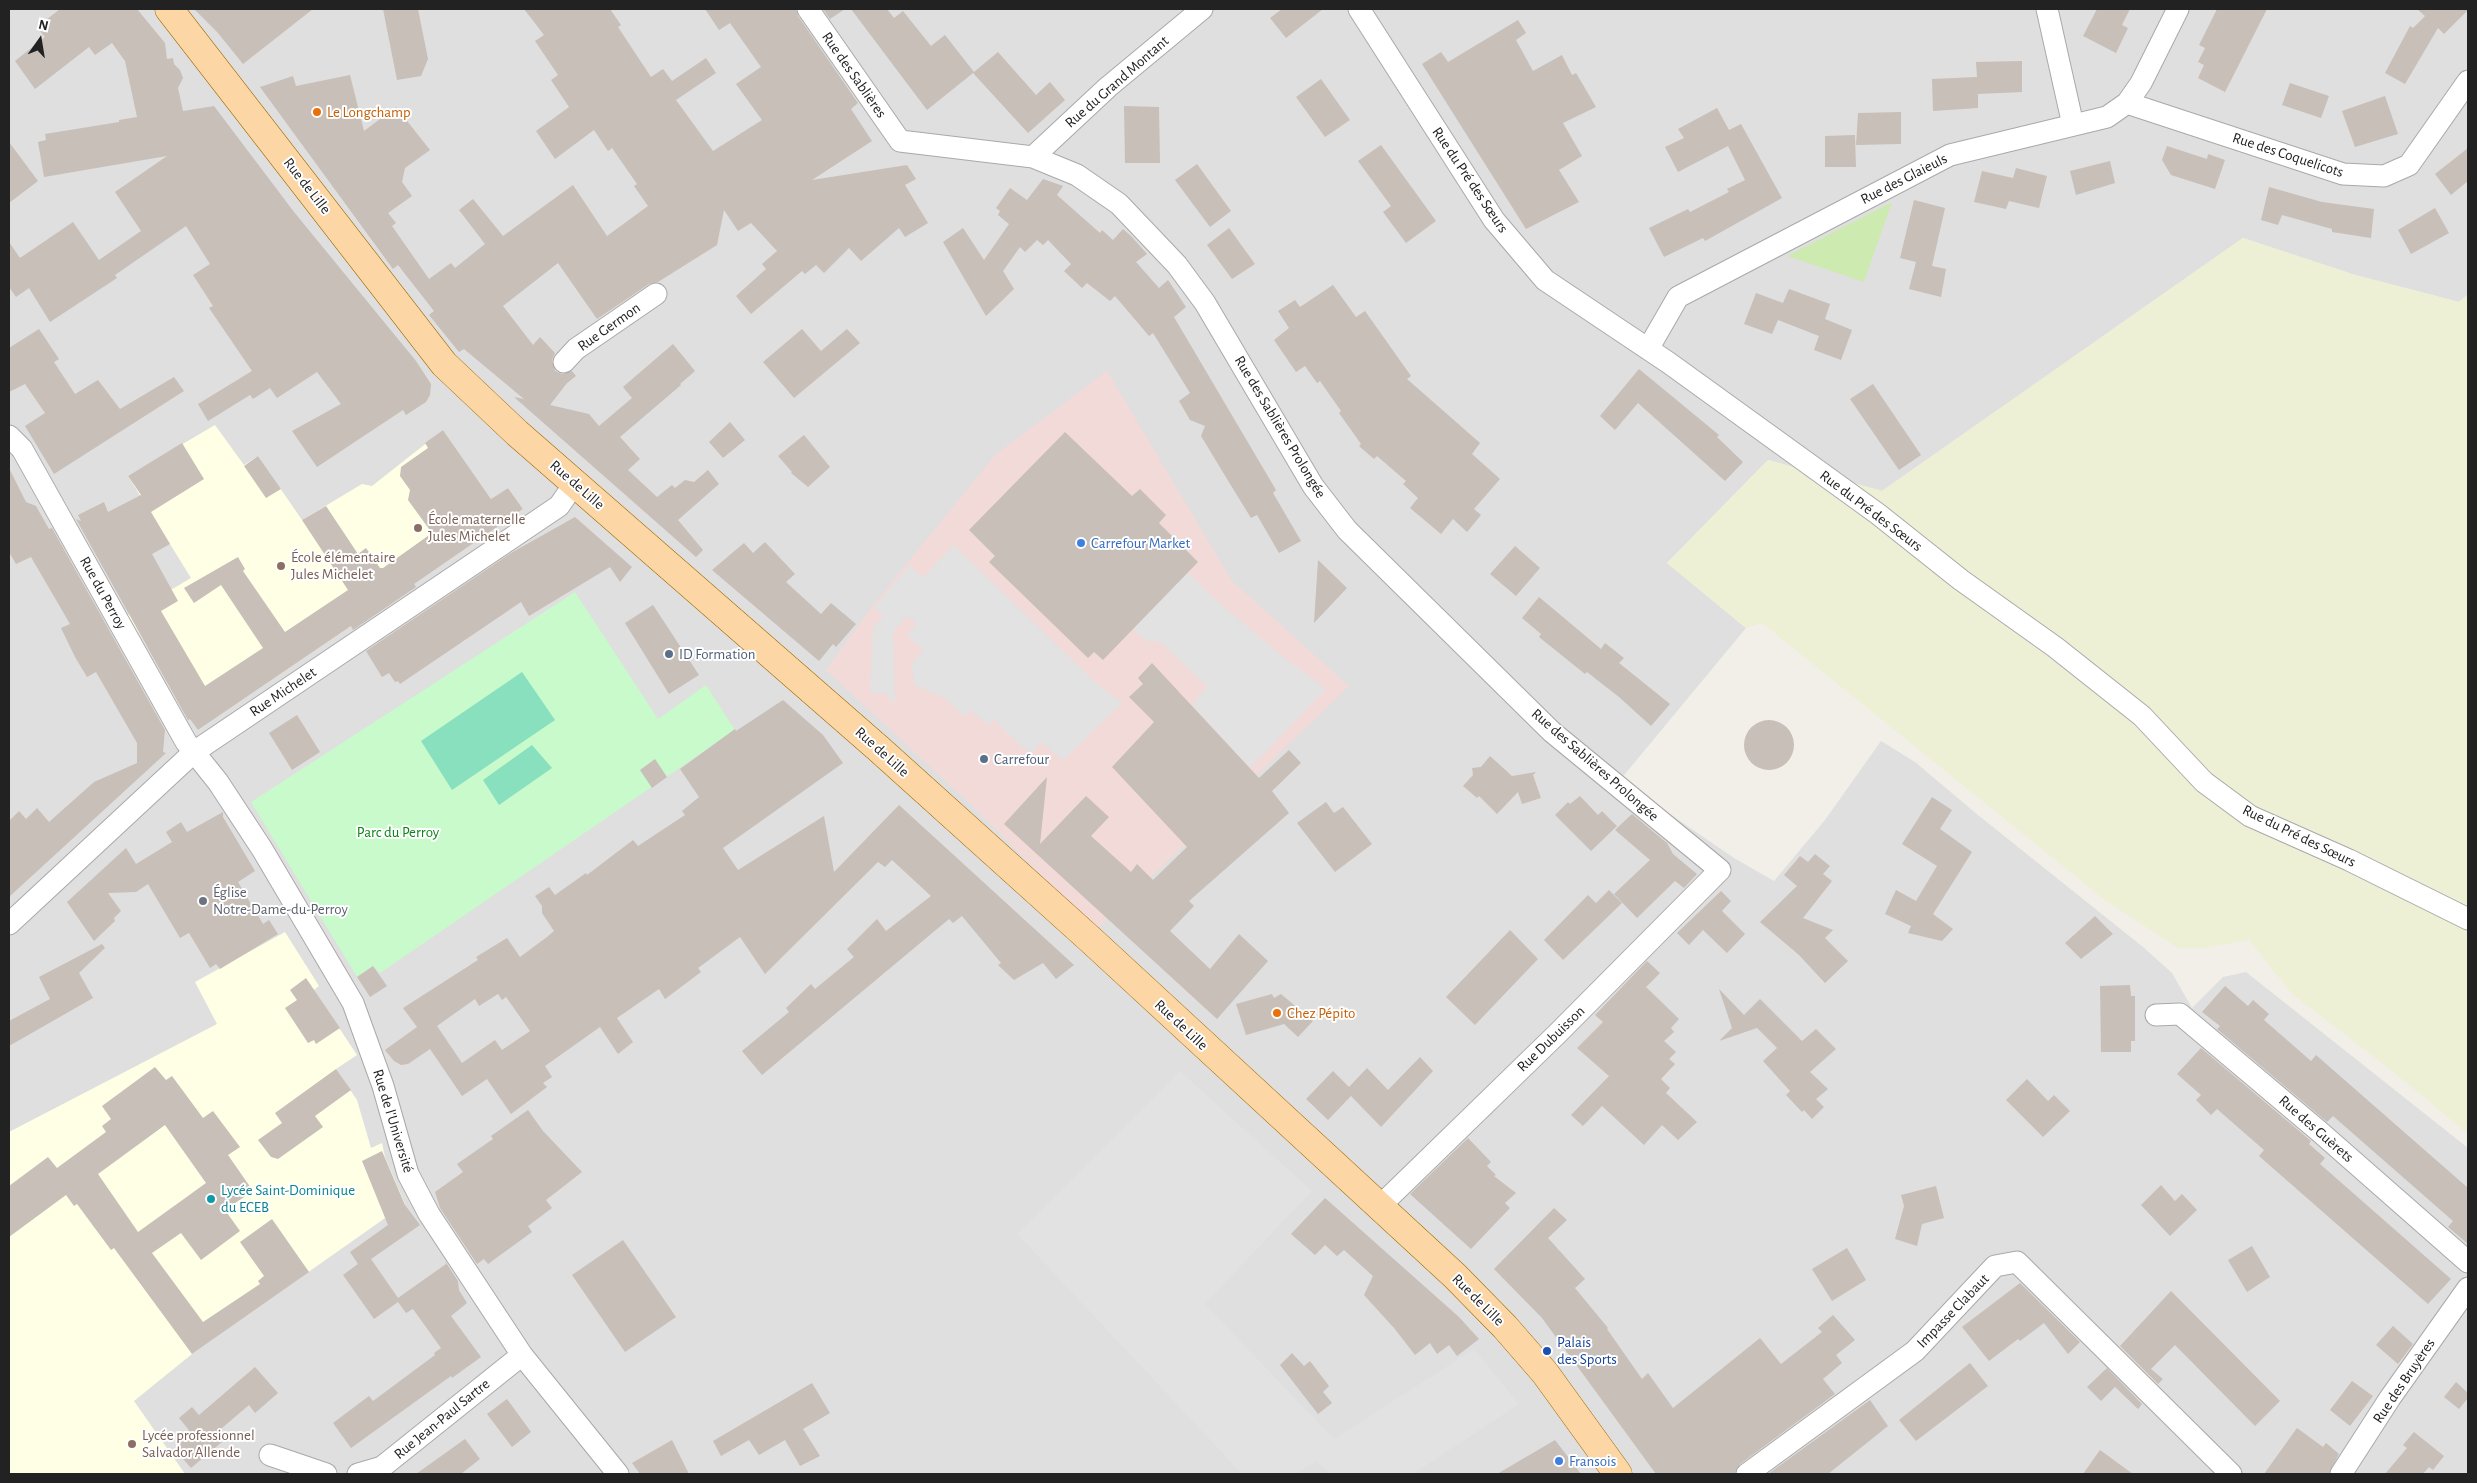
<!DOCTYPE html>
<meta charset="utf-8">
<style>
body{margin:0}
#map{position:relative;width:2477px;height:1483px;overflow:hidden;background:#f2efe9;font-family:"Alegreya Sans",sans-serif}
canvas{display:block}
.frame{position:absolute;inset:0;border:10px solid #222;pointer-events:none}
.north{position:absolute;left:15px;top:15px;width:50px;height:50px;-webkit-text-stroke:4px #fff;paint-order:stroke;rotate:13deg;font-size:14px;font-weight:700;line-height:20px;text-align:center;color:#222}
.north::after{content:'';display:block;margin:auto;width:18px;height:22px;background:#222;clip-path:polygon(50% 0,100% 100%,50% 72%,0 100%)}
</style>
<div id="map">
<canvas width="2477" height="1483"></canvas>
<div class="frame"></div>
<div class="north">N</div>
</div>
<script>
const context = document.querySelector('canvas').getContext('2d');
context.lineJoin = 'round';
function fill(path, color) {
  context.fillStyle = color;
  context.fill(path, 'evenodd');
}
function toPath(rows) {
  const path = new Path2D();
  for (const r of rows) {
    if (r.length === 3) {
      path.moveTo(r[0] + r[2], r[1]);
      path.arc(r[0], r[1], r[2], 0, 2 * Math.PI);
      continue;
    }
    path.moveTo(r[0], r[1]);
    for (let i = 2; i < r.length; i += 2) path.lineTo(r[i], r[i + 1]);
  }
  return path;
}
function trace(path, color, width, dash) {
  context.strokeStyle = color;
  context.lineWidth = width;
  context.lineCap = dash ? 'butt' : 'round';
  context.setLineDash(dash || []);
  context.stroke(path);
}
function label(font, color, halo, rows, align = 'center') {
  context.font = font + ' "Alegreya Sans",sans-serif';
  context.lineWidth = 4;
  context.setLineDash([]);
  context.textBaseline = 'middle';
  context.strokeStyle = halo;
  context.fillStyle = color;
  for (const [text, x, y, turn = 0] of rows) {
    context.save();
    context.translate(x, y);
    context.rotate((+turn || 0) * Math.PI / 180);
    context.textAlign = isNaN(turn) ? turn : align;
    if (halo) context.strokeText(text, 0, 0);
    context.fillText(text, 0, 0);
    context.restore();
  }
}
fill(toPath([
 [9,9,2468,9,2468,294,2459,302,2355,275,2243,238,1882,491,1768,460,1667,563,1746,628,1620,780,1734,858,1774,881,1825,820,1881,741,1915,762,1978,815,2143,947,2172,973,2192,1008,2223,977,2246,972,2468,1148,2468,1474,185,1474,133,1402,9,1474]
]), '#e0dfdf');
fill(toPath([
 [1107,371,1232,581,1349,686,1096,930,967,801,826,670,874,604,995,455]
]), '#f2dad9');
fill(toPath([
 [215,425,244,465,258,456,302,520,362,484,372,486,443,430,491,499,508,488,523,509,198,730,128,615,191,578,128,476],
 [285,932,319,986,314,990,357,1055,336,1069,357,1100,371,1148,382,1143,385,1157,405,1204,192,1354,134,1401,185,1474,9,1474,9,1132,217,1024,195,982]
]), '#ffffe5');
fill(toPath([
 [2243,238,2355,275,2459,302,2468,294,2468,1134,2392,1071,2292,994,2249,940,2204,948,2178,948,2106,901,1762,623,1746,628,1667,563,1768,460,1882,491]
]), '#eef0d5');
fill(toPath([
 [1892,202,1864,282,1787,256]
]), '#cdebb0');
fill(toPath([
 [575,592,658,719,706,685,735,730,380,973,373,966,357,977,251,802]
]), '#c8facc');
fill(toPath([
 [522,672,555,720,452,790,421,741],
 [532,745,552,768,499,805,483,780]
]), '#88e0be');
fill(toPath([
 [954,545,1095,682,1122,703,1063,760,1041,742,1032,753,1022,747,993,719,988,725,970,710,964,717,945,698,914,685,912,663,923,650,907,635,917,624,907,616,893,632,895,704,885,693,870,693,873,628,883,617,874,607,910,565,916,572,923,577],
 [1188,572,1209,594,1287,660,1326,689,1250,768,1192,705,1207,686,1160,642,1147,641,1133,629],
 [1180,1071,1312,1191,1205,1304,1334,1439,1474,1349,1519,1404,1413,1474,1330,1474,1317,1461,1296,1474,1242,1474,1017,1234]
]), '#e2e2e2');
fill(toPath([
 [60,9,137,9,165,43,167,59,173,58,174,64,180,70,183,78,178,88,183,111,214,106,294,212,416,361,431,384,430,395,426,402,406,415,403,410,317,467,292,431,341,404,317,372,277,398,270,388,253,399,250,395,208,421,198,404,252,371,209,308,213,306,193,275,210,264,186,226,115,275,117,278,50,322,29,288,16,297,9,287,9,242,20,258,73,222,99,260,141,231,115,192,167,156,44,177,38,142,46,140,45,134,119,122,119,120,137,117,125,61,112,43,95,55,89,47,35,89,15,61,45,37,37,27],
 [194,9,313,9,243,64,218,33],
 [383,9,418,9,428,59,421,76,397,80],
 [524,9,610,9,621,25,618,27,651,77,663,69,672,81,706,58,716,73,676,100,713,151,762,120,736,84,761,67,730,23,719,30,705,9,796,9,798,16,858,103,851,109,872,141,812,180,907,165,916,179,905,185,928,223,905,237,899,228,861,261,849,248,824,273,816,265,805,274,802,271,751,314,736,296,766,269,762,264,777,251,751,223,738,231,724,210,717,245,658,282,649,284,597,319,558,263,503,306,533,345,540,337,555,353,552,360,555,371,562,374,572,371,576,376,567,383,550,405,589,414,599,426,632,398,623,387,673,344,695,371,680,384,681,385,620,437,640,459,628,470,657,497,672,485,675,488,685,480,694,482,708,470,719,484,678,520,703,550,696,557,514,397,524,399,464,349,459,352,429,315,434,311,398,265,393,269,260,87,293,76,296,86,350,75,364,131,396,107,430,150,405,168,402,182,412,196,388,213,396,223,392,226,429,279,451,263,455,268,485,244,459,210,473,199,503,236,573,185,607,236,648,206,634,186,637,184,612,148,608,151,594,130,555,159,536,131,569,107,551,80,558,75,535,41,544,35],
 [823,9,845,9,830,19],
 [851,9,887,9,894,18,903,11,931,46,945,35,974,72,998,52,1036,95,1050,82,1065,100,1028,133,973,73,927,110],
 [1282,9,1323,9,1286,38,1270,18],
 [2097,9,2130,9,2122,25,2128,28,2116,53,2083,36],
 [2217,9,2267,9,2225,92,2198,78,2204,65,2198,62,2205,48,2199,45],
 [2417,9,2468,10,2444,34,2438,28,2405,84,2385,73,2410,26,2413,28,2425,16],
 [1518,20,1526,33,1516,40,1533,71,1562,55,1572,75,1576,73,1596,107,1563,123,1582,156,1559,170,1579,202,1526,229,1422,64,1441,52,1448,62],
 [2022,61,2022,92,1978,94,1978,108,1933,111,1932,79,1977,77,1976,62],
 [1321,79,1350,120,1325,137,1296,97],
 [2290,83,2329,96,2321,118,2282,105],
 [2385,96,2398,134,2355,147,2342,111],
 [1124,106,1159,107,1160,163,1125,163],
 [1717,108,1729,130,1741,124,1782,198,1705,241,1703,238,1664,257,1649,228,1688,209,1690,212,1729,192,1727,189,1745,180,1728,146,1678,172,1665,147,1684,138,1678,129],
 [1901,112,1901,144,1856,145,1858,113],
 [1855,135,1856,167,1825,167,1825,136],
 [9,142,38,181,9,203],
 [1381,145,1436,221,1406,243,1383,212,1391,206,1358,161],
 [2167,146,2207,159,2208,154,2225,160,2215,189,2171,175,2162,160],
 [2468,148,2468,181,2451,195,2435,174],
 [2110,161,2115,183,2076,195,2070,171],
 [1197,164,1231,211,1210,227,1175,180],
 [2016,168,2047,176,2039,208,2009,201,2006,209,1974,202,1982,171,2013,178],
 [1043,179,1063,186,1057,195,1100,233,1102,230,1113,240,1123,229,1132,237,1147,254,1136,262,1159,288,1168,280,1186,307,1174,317,1276,490,1273,493,1301,541,1279,553,1257,515,1251,518,1224,474,1201,436,1205,426,1190,420,1179,401,1190,393,1153,333,1149,336,1115,296,1110,301,1087,283,1082,288,1064,271,1071,264,1048,240,1043,245,1037,240,1025,252,1020,247,1003,271,1014,289,986,316,943,242,963,228,984,260,1009,224,998,215,1000,211,996,208,1010,188,1027,200],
 [2269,187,2322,202,2374,209,2371,238,2332,232,2332,229,2282,215,2278,225,2261,220],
 [1914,200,1945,208,1932,266,1946,269,1941,297,1909,289,1916,262,1900,258],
 [2435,208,2449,233,2411,254,2398,230],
 [1229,228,1255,264,1232,279,1207,245],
 [1333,285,1356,317,1365,311,1411,376,1407,379,1480,443,1472,454,1500,479,1474,509,1481,515,1467,532,1453,519,1441,534,1410,508,1418,498,1403,484,1406,481,1377,456,1374,459,1359,446,1361,444,1339,413,1341,411,1320,381,1317,383,1305,366,1296,372,1274,340,1289,328,1278,311,1295,300,1300,307],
 [1789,289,1830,304,1825,319,1852,330,1841,360,1814,350,1819,336,1778,320,1772,334,1744,324,1756,293,1783,303],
 [39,329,59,359,54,362,75,394,98,380,120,409,174,377,184,391,54,474,25,426,45,413,25,384,9,392,9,348],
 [802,329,821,351,847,329,860,343,794,398,763,362],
 [1639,369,1719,435,1717,437,1743,462,1725,481,1638,403,1615,430,1600,416],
 [1873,384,1921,455,1899,470,1850,399],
 [730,422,745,440,723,458,709,442],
 [443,430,491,499,508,488,523,509,414,584,416,587,353,630,351,626,198,730,190,719,188,720,76,519,81,521,78,515,104,502,108,512,141,495,128,476,182,443,204,479,151,512,170,544,152,554,178,601,161,611,205,686,263,648,221,585,194,603,184,588,238,557,245,569,243,571,285,632,348,590,302,520,326,506,358,554,366,548,380,568,383,568,432,533,408,500,410,490,400,476,401,467,428,448,425,443],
 [1065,432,1132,496,1140,489,1166,515,1159,523,1198,562,1103,660,1094,652,1088,658,989,562,995,556,969,530],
 [804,435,830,467,808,487,791,473,792,472,778,456],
 [258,456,281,489,266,498,244,466],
 [9,468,26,502,36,506,49,529,52,528,165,730,163,752,166,753,9,897,9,821,19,811,26,819,37,808,49,822,94,782,137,763,137,743,96,672,87,677,75,657,61,628,70,624,31,557,16,564,9,552],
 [575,517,632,567,620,582,610,567,529,616,521,602,400,684,398,681,395,682,389,673,382,677,366,651,511,553],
 [765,542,795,574,786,582,821,614,831,603,856,624,836,647,833,644,819,661,712,570,744,543,753,553],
 [1515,546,1540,568,1516,596,1490,574],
 [1318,560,1347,588,1314,623],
 [1539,597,1601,649,1605,643,1624,658,1619,663,1670,704,1651,726,1619,697,1587,672,1585,674,1539,637,1541,634,1522,618],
 [653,605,699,675,669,694,625,623],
 [1152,663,1259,778,1289,750,1301,763,1272,791,1289,813,1189,901,1194,906,1170,931,1210,969,1239,934,1268,961,1217,1019,1004,824,1047,777,1040,844,1086,796,1109,817,1091,836,1131,872,1137,864,1153,880,1187,847,1112,767,1154,722,1129,697,1143,684,1138,678],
 [783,700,823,735,843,763,723,848,738,870,824,816,834,872,899,805,1074,965,1056,979,1043,963,1014,980,998,965,1001,963,962,916,953,923,949,919,762,1075,742,1051,789,1012,786,1008,811,984,815,989,854,957,847,949,877,919,886,931,931,896,892,860,885,867,878,862,765,974,740,937,698,968,701,972,665,999,659,989,617,1018,633,1042,618,1054,600,1027,545,1066,552,1077,543,1083,547,1087,511,1114,487,1079,462,1096,430,1049,408,1064,401,1065,394,1061,385,1050,417,1027,403,1008,478,960,476,957,507,938,520,957,547,937,554,931,542,913,542,906,535,896,549,887,555,895,586,873,587,875,633,840,638,846,685,815,682,811,699,797,680,769,735,729,736,731],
 [498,994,502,1000,506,997,530,1031,502,1050,495,1040,462,1063,437,1026,475,999,479,1006],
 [297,715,320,752,292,770,269,733],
 [1769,745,25],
 [1490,756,1512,776,1536,772,1533,775,1541,798,1522,804,1518,792,1497,814,1479,796,1477,798,1463,786,1473,775,1472,768,1481,767],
 [655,759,667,777,652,788,640,770],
 [1580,796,1598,815,1602,811,1617,826,1591,851,1555,815,1568,802,1570,804],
 [1932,797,1952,810,1940,829,1972,852,1933,914,1953,929,1942,941,1908,933,1911,926,1885,914,1896,890,1916,901,1937,866,1902,844],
 [1326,802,1334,813,1343,807,1372,844,1335,872,1297,823],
 [223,812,223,817,255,871,238,882,263,924,269,920,278,934,220,969,216,964,210,968,189,933,180,938,148,884,136,892,108,893,121,911,114,918,115,921,94,941,67,902,126,848,136,864,172,842,166,832,181,822,187,832],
 [1632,814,1667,843,1673,854,1697,874,1684,888,1675,881,1637,918,1614,894,1650,860,1615,830],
 [1815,854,1830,866,1823,874,1832,881,1803,918,1833,930,1825,938,1848,961,1825,983,1799,955,1760,922,1797,886,1784,875,1800,856,1808,862],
 [1609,890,1622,903,1563,960,1544,940,1588,895,1596,903],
 [1721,891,1731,901,1722,911,1745,934,1727,953,1703,930,1689,945,1677,933],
 [2095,916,2113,934,2081,959,2065,943],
 [1510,930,1538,959,1475,1025,1446,997],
 [102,944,105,948,79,973,93,998,9,1046,9,1021,50,999,39,977],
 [1647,961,1660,973,1646,987,1679,1019,1671,1028,1674,1032,1664,1041,1676,1052,1669,1059,1675,1064,1661,1079,1670,1088,1666,1093,1697,1122,1678,1140,1662,1125,1644,1145,1602,1106,1583,1126,1571,1115,1609,1076,1577,1048,1603,1022,1595,1015],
 [373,966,387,986,370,997,357,977],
 [306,978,340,1028,316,1044,314,1040,308,1043,285,1008,297,1000,290,990],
 [2130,985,2131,996,2135,996,2135,1041,2131,1041,2131,1052,2101,1052,2100,986],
 [2225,986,2248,1006,2253,1000,2269,1014,2264,1020,2311,1061,2316,1055,2468,1188,2468,1244,2448,1227,2453,1221,2333,1116,2327,1122,2217,1029,2220,1026,2202,1012],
 [1719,989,1744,1015,1760,999,1802,1041,1816,1029,1836,1049,1810,1072,1828,1089,1816,1099,1824,1107,1812,1119,1804,1110,1802,1112,1786,1095,1790,1091,1763,1061,1777,1048,1757,1028,1719,1041,1732,1028],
 [1272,994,1274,998,1281,994,1313,1021,1298,1037,1284,1024,1246,1035,1236,1004],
 [2201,1048,2311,1141,2309,1144,2325,1158,2320,1164,2451,1279,2428,1304,2259,1156,2264,1150,2217,1109,2211,1115,2196,1100,2201,1095,2177,1074],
 [1420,1057,1433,1071,1381,1127,1351,1096,1328,1120,1306,1099,1333,1071,1349,1087,1367,1068,1388,1090],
 [155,1067,166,1080,172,1076,203,1118,213,1111,240,1147,228,1155,253,1191,225,1210,240,1231,201,1260,181,1233,152,1253,203,1322,260,1284,258,1281,264,1276,240,1242,272,1219,309,1272,192,1354,114,1248,111,1250,77,1204,74,1206,66,1195,9,1237,9,1186,48,1157,57,1168,106,1132,102,1126,111,1119,102,1106],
 [165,1125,206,1183,138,1232,98,1174],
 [336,1069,351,1090,315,1116,323,1127,278,1159,271,1157,258,1140,282,1123,275,1113],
 [2027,1079,2048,1101,2054,1095,2070,1111,2043,1137,2006,1100],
 [528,1110,543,1131,582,1172,546,1200,552,1208,528,1226,532,1232,488,1264,484,1259,477,1264,440,1208,435,1192,463,1172,457,1164,493,1139,491,1136],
 [1468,1138,1491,1162,1487,1166,1496,1175,1494,1176,1516,1193,1505,1203,1510,1208,1471,1249,1410,1194],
 [382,1151,405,1205,420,1225,371,1259,398,1298,446,1264,445,1261,458,1281,459,1290,467,1303,451,1316,481,1357,452,1378,451,1376,351,1448,333,1423,369,1396,373,1401,435,1355,434,1353,441,1348,413,1309,406,1313,398,1302,374,1319,343,1275,358,1264,350,1252,388,1225,362,1161],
 [2161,1185,2175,1201,2182,1194,2197,1210,2170,1236,2141,1205],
 [1936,1186,1944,1218,1922,1224,1917,1246,1895,1239,1904,1206,1901,1195],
 [1325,1198,1459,1317,1479,1339,1457,1356,1449,1345,1437,1354,1430,1343,1415,1355,1394,1328,1364,1295,1373,1276,1344,1250,1337,1256,1325,1245,1315,1255,1291,1234],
 [1554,1208,1567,1220,1548,1238,1585,1279,1575,1288,1608,1328,1607,1329,1642,1379,1648,1373,1673,1408,1760,1338,1781,1364,1822,1332,1818,1328,1833,1315,1855,1340,1836,1355,1842,1363,1823,1379,1835,1394,1740,1464,1735,1474,1656,1474,1542,1318,1494,1269],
 [623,1240,676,1317,625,1352,572,1275],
 [2252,1246,2270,1277,2247,1292,2228,1260],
 [1847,1248,1866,1280,1832,1301,1812,1269],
 [2020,1283,2080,1342,2068,1354,2044,1323,2020,1341,2018,1339,1989,1361,1962,1327],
 [2171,1291,2280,1401,2255,1426,2175,1345,2151,1369,2163,1379,2158,1384,2120,1346],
 [2393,1326,2413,1344,2398,1364,2376,1345],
 [1292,1353,1304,1366,1310,1361,1329,1386,1323,1392,1332,1403,1318,1414,1280,1365],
 [1970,1363,1988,1386,1916,1441,1899,1420],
 [255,1367,278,1393,255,1413,249,1405,215,1434,222,1442,191,1468,176,1451,177,1442,189,1430,179,1418,192,1407,199,1415],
 [2107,1368,2142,1404,2138,1409,2115,1387,2101,1401,2087,1387],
 [2352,1381,2373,1396,2350,1426,2330,1410],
 [2456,1382,2468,1393,2468,1398,2459,1409,2444,1397],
 [812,1383,830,1413,803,1429,820,1456,800,1466,785,1440,759,1455,749,1440,721,1456,713,1441],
 [507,1399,531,1432,512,1447,487,1414],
 [1870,1400,1888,1426,1828,1474,1768,1474],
 [2297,1428,2323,1447,2326,1443,2339,1454,2329,1474,2264,1474],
 [2414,1432,2444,1456,2433,1470,2429,1467,2423,1474,2385,1474,2407,1448,2403,1445],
 [465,1439,480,1459,461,1474,416,1474],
 [672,1440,689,1474,640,1474,632,1463],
 [1555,1440,1581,1474,1497,1474],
 [2100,1450,2133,1474,2083,1474]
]), '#c7bfb8');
const minor = toPath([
 [808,9,900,141,1033,157,1077,175,1119,204,1177,265,1205,303,1313,486,1347,530,1552,732,1720,870,1557,1034,1380,1206],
 [1359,9,1494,220,1545,280,1669,363,1878,514,1961,580,2055,647,2142,716,2204,782,2250,816,2349,860,2468,919],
 [2047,9,2073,125],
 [2127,103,2343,174,2384,176,2409,165,2468,81],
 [1033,157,1108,87,1202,9],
 [1648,349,1678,297,1950,155,2107,117,2127,103,2141,83,2178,9],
 [564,362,576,349,656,294],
 [9,436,22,449,186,742,218,782,262,849,353,1003,383,1086,408,1174,429,1214,522,1355,618,1474],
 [9,924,194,752,559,506,575,483],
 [2156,1015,2180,1014,2320,1132,2468,1262],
 [270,1455,326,1474],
 [358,1474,382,1467,522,1355],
 [1747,1474,1915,1351,1995,1266,2017,1262,2231,1474],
 [2341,1474,2390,1398,2468,1288]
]);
const major = toPath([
 [169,9,444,364,517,433,879,749,1092,941,1455,1276,1505,1327,1545,1373,1618,1474]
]);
trace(minor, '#a9a9a9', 23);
trace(major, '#a06b00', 29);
trace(minor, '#fff', 21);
trace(major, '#fcd6a4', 28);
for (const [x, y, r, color] of [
 [317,112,5,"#e8710a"],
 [418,528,5,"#8d6e63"],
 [1081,543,5,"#3f7fe0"],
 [281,566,5,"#8d6e63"],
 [669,654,5,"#5c6f8a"],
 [984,759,5,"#5c6f8a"],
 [203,901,5,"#6b7280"],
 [1277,1013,5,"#e8710a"],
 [211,1199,5,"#0f9aa8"],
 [1547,1351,5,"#1a4fb4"],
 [132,1444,5,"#8d6e63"],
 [1559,1461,5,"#3f7fe0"]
]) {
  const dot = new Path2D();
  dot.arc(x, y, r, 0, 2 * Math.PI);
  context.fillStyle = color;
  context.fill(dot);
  trace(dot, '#fff', 2);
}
label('15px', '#222', '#fff', [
 ["Rue des Sablières",854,75,55],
 ["Rue du Grand Montant",1117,82,-41],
 ["Rue des Coquelicots",2288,155,18],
 ["Rue des Glaieuls",1904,179,-27],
 ["Rue du Pré des Sœurs",1470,180,56],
 ["Rue de Lille",307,186,52],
 ["Rue Germon",609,327,-35],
 ["Rue des Sablières Prolongée",1280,427,59],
 ["Rue de Lille",577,485,41],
 ["Rue du Pré des Sœurs",1871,511,37],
 ["Rue du Perroy",103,593,61],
 ["Rue Michelet",283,692,-34],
 ["Rue de Lille",882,752,42],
 ["Rue des Sablières Prolongée",1595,765,41],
 ["Rue du Pré des Sœurs",2299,836,26],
 ["Rue de Lille",1181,1025,43],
 ["Rue Dubuisson",1551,1039,-44],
 ["Rue de l'Université",393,1121,73],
 ["Rue des Guèrets",2316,1129,41],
 ["Rue de Lille",1478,1300,45],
 ["Impasse Clabaut",1953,1311,-46],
 ["Rue des Bruyères",2404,1381,-56],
 ["Rue Jean-Paul Sartre",442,1419,-39]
]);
label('15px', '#c56008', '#fff', [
 ["Le Longchamp",327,112],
 ["Chez Pépito",1287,1013]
], 'left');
label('15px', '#785e54', '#fff', [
 ["École maternelle",428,519],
 ["Jules Michelet",428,536],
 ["École élémentaire",291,557],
 ["Jules Michelet",291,574],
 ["Lycée professionnel",142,1435],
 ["Salvador Allende",142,1452]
], 'left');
label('15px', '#366cbe', '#fff', [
 ["Carrefour Market",1091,543],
 ["Fransois",1569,1461]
], 'left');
label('15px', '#4e5e75', '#fff', [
 ["ID Formation",679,654],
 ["Carrefour",994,759]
], 'left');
label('15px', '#0c8416', '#fff', [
 ["Parc du Perroy",398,832]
]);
label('15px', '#5b616d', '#fff', [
 ["Église",213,892],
 ["Notre-Dame-du-Perroy",213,909]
], 'left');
label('15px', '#0d838f', '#fff', [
 ["Lycée Saint-Dominique",221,1190],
 ["du ECEB",221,1207]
], 'left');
label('15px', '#164399', '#fff', [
 ["Palais",1557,1342],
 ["des Sports",1557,1359]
], 'left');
</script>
